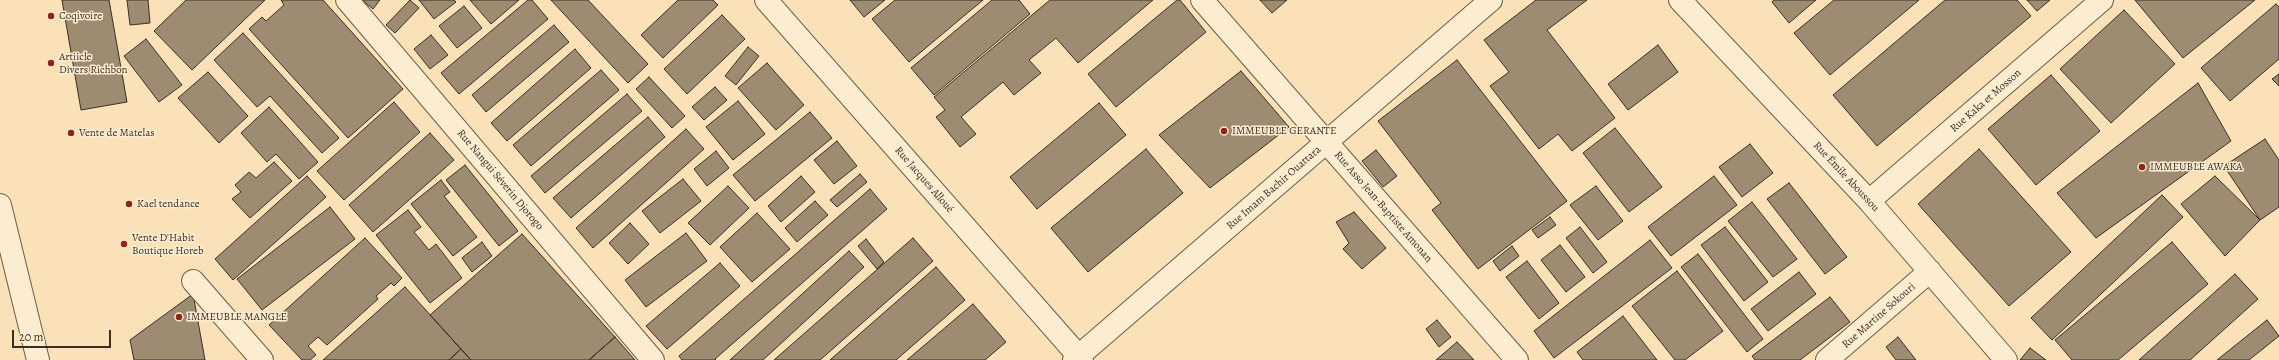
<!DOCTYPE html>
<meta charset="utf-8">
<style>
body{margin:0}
#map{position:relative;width:2279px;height:360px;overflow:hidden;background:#fbe1b7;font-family:Alegreya,serif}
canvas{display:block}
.scale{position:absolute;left:12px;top:330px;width:99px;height:18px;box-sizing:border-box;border:2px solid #392f27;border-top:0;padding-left:5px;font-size:12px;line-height:14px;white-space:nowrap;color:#392f27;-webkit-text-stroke:3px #fcecd0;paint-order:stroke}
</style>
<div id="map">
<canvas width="2279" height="360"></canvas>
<div class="scale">20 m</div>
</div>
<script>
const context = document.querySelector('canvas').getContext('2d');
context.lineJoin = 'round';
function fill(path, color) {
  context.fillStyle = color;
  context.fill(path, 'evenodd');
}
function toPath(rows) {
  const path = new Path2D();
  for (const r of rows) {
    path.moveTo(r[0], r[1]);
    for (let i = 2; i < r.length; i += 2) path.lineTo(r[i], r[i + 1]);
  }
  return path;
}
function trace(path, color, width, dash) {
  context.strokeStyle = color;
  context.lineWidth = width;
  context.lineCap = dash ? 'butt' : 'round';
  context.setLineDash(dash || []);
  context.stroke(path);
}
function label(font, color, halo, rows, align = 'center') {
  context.font = font + ' Alegreya,serif';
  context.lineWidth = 3;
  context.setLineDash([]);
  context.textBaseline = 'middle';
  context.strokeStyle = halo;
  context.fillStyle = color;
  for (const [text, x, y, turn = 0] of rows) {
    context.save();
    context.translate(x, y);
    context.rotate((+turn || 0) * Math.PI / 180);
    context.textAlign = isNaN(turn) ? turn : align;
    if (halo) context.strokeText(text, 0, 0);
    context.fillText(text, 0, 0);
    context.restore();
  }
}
const building = toPath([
 [62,0,109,0,127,102,81,110,62,0],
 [127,0,148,0,150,23,130,25,127,0],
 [186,0,265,0,192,70,154,31,186,0],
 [323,0,403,89,348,138,249,29,262,17,266,21,284,5,281,0,323,0],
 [362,0,380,0,373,9,362,0],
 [410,0,419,8,395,33,386,25,410,0],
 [419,0,454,0,456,2,434,19,419,0],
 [470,0,519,0,491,24,470,0],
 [528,0,532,0,548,19,459,94,441,73,528,0],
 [551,0,588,0,648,64,628,83,551,0],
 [678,0,713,0,718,5,663,58,641,35,678,0],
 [850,0,885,0,864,17,850,0],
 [895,0,983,0,909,62,872,19,895,0],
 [992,0,1019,0,1030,14,934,95,911,68,992,0],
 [1050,0,1153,0,1078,63,1056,38,1029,60,1041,73,1014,95,1003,82,961,117,976,134,960,147,936,117,945,110,934,97,1050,0],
 [1177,0,1180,0,1206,32,1116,107,1088,74,1177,0],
 [1260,0,1287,0,1272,13,1260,0],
 [1536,0,1587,0,1547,30,1615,118,1572,151,1558,134,1539,149,1490,86,1509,72,1484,40,1536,0],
 [1774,0,1816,0,1789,23,1772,2,1774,0],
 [1834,0,1919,0,1830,75,1794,33,1834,0],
 [1945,0,2017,0,2031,16,1877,146,1833,95,1945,0],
 [2027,0,2050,0,2037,11,2027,0],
 [2135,0,2255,0,2183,58,2135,0],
 [2276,4,2279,7,2279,59,2230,101,2201,68,2276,4],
 [464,6,482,28,457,48,439,26,464,6],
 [2124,10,2175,64,2111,123,2060,69,2124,10],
 [722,15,745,39,687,94,664,69,722,15],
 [554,25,569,42,486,112,472,95,554,25],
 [243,33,339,138,322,153,270,96,257,107,214,60,243,33],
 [431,35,448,55,430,69,414,49,431,35],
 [146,39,182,85,159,102,124,56,146,39],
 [1658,45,1678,72,1628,110,1608,84,1658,45],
 [748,47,759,56,736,85,725,76,748,47],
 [575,49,591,68,507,141,491,123,575,49],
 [1457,60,1567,201,1478,269,1432,210,1441,203,1378,121,1457,60],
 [767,63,804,105,776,130,738,88,767,63],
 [601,70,619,90,531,166,513,145,601,70],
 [1241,71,1289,127,1210,188,1159,135,1241,71],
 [208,72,248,116,219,143,178,98,208,72],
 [2279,74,2279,86,2272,79,2279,74],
 [2051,75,2100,131,2036,185,1988,129,2051,75],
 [649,77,685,116,672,128,636,89,649,77],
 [2198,83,2231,141,2096,238,2057,193,2198,83],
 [715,87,727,100,704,120,692,107,715,87],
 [627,94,642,111,545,193,531,176,627,94],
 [738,101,765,134,733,160,706,127,738,101],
 [394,102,420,132,344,200,317,171,394,102],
 [1099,103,1126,135,1037,209,1010,177,1099,103],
 [269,107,318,162,299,179,276,154,267,162,241,133,269,107],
 [810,112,832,138,755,201,733,175,810,112],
 [648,117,665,137,571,218,553,198,648,117],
 [1615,128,1662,187,1629,212,1583,153,1615,128],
 [686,129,704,149,593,248,576,228,686,129],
 [430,133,454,160,373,232,349,205,430,133],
 [2265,139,2279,160,2279,207,2260,220,2224,166,2265,139],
 [837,141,857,166,834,184,814,160,837,141],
 [1750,144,1773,173,1742,197,1719,167,1750,144],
 [1146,149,1183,193,1088,272,1051,228,1146,149],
 [1979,149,2071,252,2009,306,1918,204,1979,149],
 [1376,150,1397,176,1383,187,1362,161,1376,150],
 [716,151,729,168,707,186,694,169,716,151],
 [274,162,292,181,250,218,232,199,241,192,235,185,249,172,256,178,274,162],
 [465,165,518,231,499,246,446,180,465,165],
 [860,174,867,182,837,207,830,200,860,174],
 [307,176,326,197,233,280,215,259,307,176],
 [801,176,815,192,781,222,768,206,801,176],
 [1714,176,1737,205,1671,256,1648,227,1714,176],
 [2215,176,2260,220,2225,256,2181,204,2215,176],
 [683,179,701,201,660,233,642,211,683,179],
 [441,180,450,192,444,196,477,237,453,256,411,204,441,180],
 [1789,183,1847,257,1825,274,1767,199,1789,183],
 [728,186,749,208,710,245,688,223,728,186],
 [1596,186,1623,221,1598,240,1570,205,1596,186],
 [870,189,887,209,715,359,716,360,682,360,679,356,870,189],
 [2162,195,2183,217,2052,340,2031,318,2162,195],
 [815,201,828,215,797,242,785,228,815,201],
 [1752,202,1797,259,1773,277,1728,221,1752,202],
 [330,207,355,239,262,310,237,279,330,207],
 [408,210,421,227,414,232,429,250,436,244,462,278,430,303,376,235,408,210],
 [1354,212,1386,248,1362,269,1343,249,1349,243,1336,222,1354,212],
 [757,213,790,249,752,282,720,247,757,213],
 [1550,217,1556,225,1538,238,1532,230,1550,217],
 [630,223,649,244,628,264,609,243,630,223],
 [1580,227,1607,262,1593,273,1566,238,1580,227],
 [1725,227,1768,282,1744,301,1701,245,1725,227],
 [686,233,707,261,646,307,625,280,686,233],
 [522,234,615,337,589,360,471,360,430,315,522,234],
 [365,238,402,278,394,286,391,283,376,296,378,299,327,345,318,337,308,346,316,355,310,360,302,360,269,325,365,238],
 [913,238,933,261,820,360,774,360,913,238],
 [866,239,884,262,877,269,858,246,866,239],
 [1650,240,1672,268,1554,358,1534,331,1650,240],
 [482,242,492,256,472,272,462,258,482,242],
 [2172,242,2208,284,2118,360,2072,360,2055,340,2172,242],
 [1560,245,1585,277,1566,292,1541,260,1560,245],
 [1512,246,1519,256,1500,271,1493,261,1512,246],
 [849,251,864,267,763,360,730,360,849,251],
 [1698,254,1763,339,1747,352,1681,267,1698,254],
 [1527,261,1559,303,1539,319,1506,277,1527,261],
 [720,263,740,286,667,349,646,326,720,263],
 [936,267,965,300,896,360,830,360,936,267],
 [1677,271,1723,331,1685,360,1675,360,1632,306,1677,271],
 [1799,272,1816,294,1768,331,1751,309,1799,272],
 [2235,274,2258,299,2190,360,2139,360,2235,274],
 [405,287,461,349,449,360,323,360,405,287],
 [193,294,205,360,134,360,130,340,193,294],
 [1830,297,1850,322,1800,360,1755,360,1752,356,1830,297],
 [973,304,1006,342,985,360,907,360,973,304],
 [1623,316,1657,360,1583,360,1577,352,1623,316],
 [1437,320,1451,337,1439,347,1426,329,1437,320],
 [2267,320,2279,336,2249,360,2217,360,2267,320],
 [615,337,635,360,589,360,615,337],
 [1898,337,1916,360,1896,360,1886,347,1898,337],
 [1457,342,1474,360,1436,360,1457,342],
 [2030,348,2046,360,2020,360,2030,348],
 [461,349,471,360,449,360,461,349]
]);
fill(building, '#9e8c72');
trace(building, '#392f27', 1);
const minor = toPath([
 [347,0,653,360],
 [766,0,1082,360],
 [1202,0,1517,360],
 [1680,0,1869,201,2006,360],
 [1869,201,2102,0],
 [0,205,38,360],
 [193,281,262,360],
 [1074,360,1491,0],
 [1827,360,1930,271]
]);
trace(minor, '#6a5c4b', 24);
trace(minor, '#fcecd0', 22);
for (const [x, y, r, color] of [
 [51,16,4,"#8f2418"],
 [51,63,4,"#8f2418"],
 [1224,131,4,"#8f2418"],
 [71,133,4,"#8f2418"],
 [2142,167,4,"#8f2418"],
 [129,204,4,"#8f2418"],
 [124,244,4,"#8f2418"],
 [179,317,4,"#8f2418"]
]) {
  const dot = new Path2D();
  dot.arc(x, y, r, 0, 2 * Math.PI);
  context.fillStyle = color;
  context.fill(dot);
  trace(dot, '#fcecd0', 1.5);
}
label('11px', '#392f27', '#fcecd0', [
 ["Coqivoire",59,16],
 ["Artiicle",59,57],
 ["Divers Richbon",59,70],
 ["IMMEUBLE GERANTE",1232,131],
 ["Vente de Matelas",79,133],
 ["IMMEUBLE AWAKA",2150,167],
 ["Kael tendance",137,204],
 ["Vente D'Habit",132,238],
 ["Boutique Horeb",132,251],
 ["IMMEUBLE MANGLE",187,317]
], 'left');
label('11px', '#392f27', '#fcecd0', [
 ["Rue Kaka et Mosson",1986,101,-41],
 ["Rue Émile Aboussou",1846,177,47],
 ["Rue Nangui Séverin Djorogo",500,180,50],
 ["Rue Jacques Alloué",924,180,49],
 ["Rue Imam Bachir Ouattara",1274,188,-41],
 ["Rue Asso Jean-Baptiste Amonan",1383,207,49],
 ["Rue Martine Sokouri",1879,316,-41]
]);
</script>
